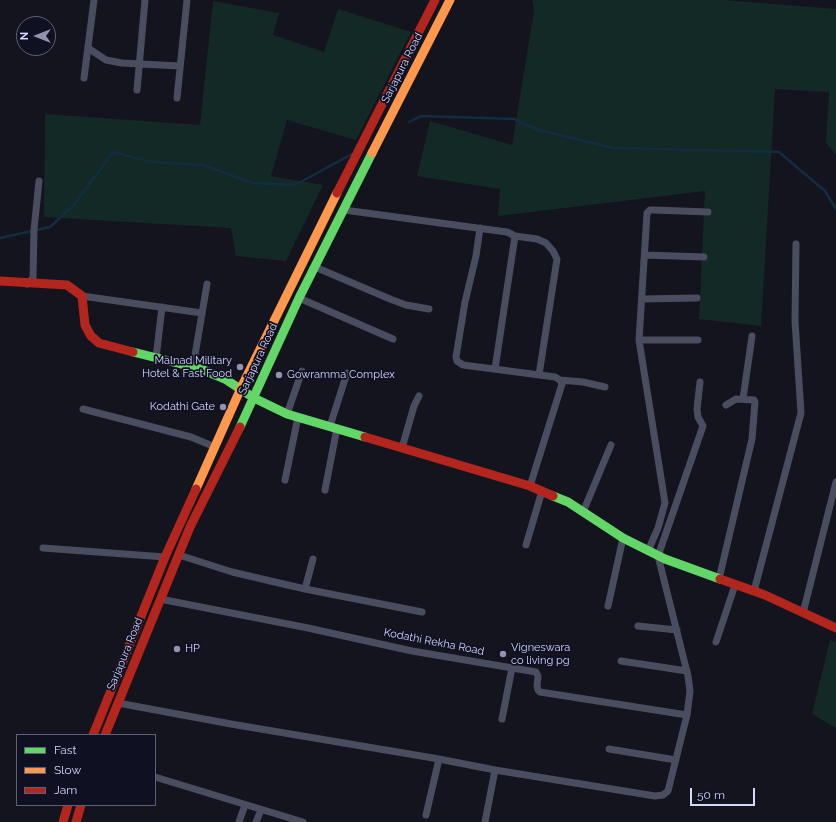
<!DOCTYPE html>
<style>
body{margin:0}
#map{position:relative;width:836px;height:822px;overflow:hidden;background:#14141f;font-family:Raleway,sans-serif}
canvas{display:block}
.legend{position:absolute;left:16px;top:734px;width:140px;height:72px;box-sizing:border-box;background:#101023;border:1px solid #5f607a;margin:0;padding:5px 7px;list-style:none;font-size:12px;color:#d5d7fc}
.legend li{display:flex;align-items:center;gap:8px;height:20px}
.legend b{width:20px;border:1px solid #5f607a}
.north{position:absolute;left:16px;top:16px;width:40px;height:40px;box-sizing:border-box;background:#101023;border:1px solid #5f607a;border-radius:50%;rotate:270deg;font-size:11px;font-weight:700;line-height:16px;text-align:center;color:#d5d7fc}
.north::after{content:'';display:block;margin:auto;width:14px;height:18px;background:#9193af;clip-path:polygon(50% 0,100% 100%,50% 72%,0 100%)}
.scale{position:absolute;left:690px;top:788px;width:65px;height:18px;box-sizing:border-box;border:2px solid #d5d7fc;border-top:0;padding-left:5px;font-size:12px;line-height:14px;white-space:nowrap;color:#d5d7fc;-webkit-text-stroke:3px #101023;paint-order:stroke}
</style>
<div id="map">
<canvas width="836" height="822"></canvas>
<ul class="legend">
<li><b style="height:5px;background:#63d668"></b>Fast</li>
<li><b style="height:5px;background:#ff974d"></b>Slow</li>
<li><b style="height:5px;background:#b3261e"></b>Jam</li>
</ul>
<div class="north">N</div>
<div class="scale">50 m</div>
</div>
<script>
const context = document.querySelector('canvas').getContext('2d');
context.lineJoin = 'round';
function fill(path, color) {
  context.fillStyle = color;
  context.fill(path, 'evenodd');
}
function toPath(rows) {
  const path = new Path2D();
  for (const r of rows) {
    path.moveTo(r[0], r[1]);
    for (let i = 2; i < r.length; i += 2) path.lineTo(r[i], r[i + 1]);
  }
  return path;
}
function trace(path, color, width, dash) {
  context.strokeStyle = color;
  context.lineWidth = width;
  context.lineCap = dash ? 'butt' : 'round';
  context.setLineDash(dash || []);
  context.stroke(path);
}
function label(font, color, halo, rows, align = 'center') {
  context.font = font + ' Raleway,sans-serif';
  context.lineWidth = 3.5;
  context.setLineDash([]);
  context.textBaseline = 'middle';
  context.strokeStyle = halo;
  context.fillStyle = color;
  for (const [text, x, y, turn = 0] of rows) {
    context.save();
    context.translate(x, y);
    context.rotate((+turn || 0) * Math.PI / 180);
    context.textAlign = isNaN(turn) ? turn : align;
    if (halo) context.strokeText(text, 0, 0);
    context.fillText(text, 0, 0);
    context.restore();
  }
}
fill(toPath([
 [532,0,724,0,836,9,836,155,826,143,829,92,775,89,761,326,699,319,705,191,498,216,500,189,417,176,430,121,512,145,534,11],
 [213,1,279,13,273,35,324,52,338,9,411,32,356,140,287,120,271,176,323,185,286,261,236,256,231,228,44,217,45,114,200,125],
 [830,640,836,642,836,728,812,714]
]), '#132926');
trace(toPath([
 [409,122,421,116,514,119,538,130,614,148,779,152,825,191,836,209],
 [0,238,50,227,73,206,113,152,152,162,203,165,253,183,295,185,352,154]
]), '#122d42', 2.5);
trace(toPath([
 [88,48,106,60,122,63,180,66],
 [84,78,94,0],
 [137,90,145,0],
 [177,98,187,0],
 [344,210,507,232,515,236,537,239,546,243,553,251,557,259,539,375],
 [480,228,476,256,465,302,456,357,457,361,463,365,555,377,560,380,562,384,530,486],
 [645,255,704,257],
 [315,267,390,299,406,305,429,309],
 [27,284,33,278,34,230,39,181],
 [82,296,202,313],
 [299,298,393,339],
 [642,299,697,298],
 [639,340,698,340],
 [156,358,162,307],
 [193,367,207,284],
 [495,369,515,236],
 [560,380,583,382,605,387],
 [743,399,752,336],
 [83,409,191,437,215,447],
 [287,414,302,371],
 [330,426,347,373],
 [402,448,414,406,419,396],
 [285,480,298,417],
 [325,490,337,428],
 [583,512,611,445],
 [526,545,542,491],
 [43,548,165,557],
 [648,551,658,528,665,503,639,340,647,213,650,210,654,210,708,212],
 [179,555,232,572,305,589,422,612],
 [719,579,752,439,755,402,754,400,736,399,726,405],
 [305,589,313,559],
 [754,591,801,413,795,321,796,244],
 [160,599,308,628,412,651,536,672,538,676,537,686,538,690,540,692,687,715],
 [608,606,623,538],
 [803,613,836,482],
 [638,626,677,630],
 [716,642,735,585],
 [621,661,687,671],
 [118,703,231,724,439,759,495,770,655,796,663,795,668,791,687,715,690,691,688,676,658,556,703,426,698,417,697,409,700,382],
 [502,719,512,668],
 [609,749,676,760],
 [155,777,303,822],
 [426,815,439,759],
 [239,822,245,805],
 [256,822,261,810],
 [485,822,495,770]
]), '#4a4d5f', 7);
trace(toPath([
 [133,352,201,369,225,379,254,398,287,414,365,437],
 [240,427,299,298,372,153],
 [553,496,568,502,623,538,665,559,720,579]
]), '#63d668', 9);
trace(toPath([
 [372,153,450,0],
 [196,489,241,388,337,193]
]), '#ff974d', 9);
trace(toPath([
 [337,193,435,0],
 [0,281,67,285,82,296,85,325,91,336,99,343,133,352],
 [365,437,530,486,553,496],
 [720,579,765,595,836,628],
 [93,735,165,557,196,489],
 [105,735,190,527,240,427],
 [63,822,68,805],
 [76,822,81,805]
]), '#b3261e', 9);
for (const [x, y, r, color] of [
 [240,367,4,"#9193af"],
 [279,375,4,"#9193af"],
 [223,407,4,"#9193af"],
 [177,649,4,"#9193af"],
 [503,654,4,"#9193af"]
]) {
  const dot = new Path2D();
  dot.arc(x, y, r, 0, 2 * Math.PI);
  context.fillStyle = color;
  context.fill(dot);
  trace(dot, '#101023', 1.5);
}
label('11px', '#d5d7fc', '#101023', [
 ["Sarjapura Road",402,68,-63],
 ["Sarjapura Road",258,359,-65],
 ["Kodathi Rekha Road",434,642,11],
 ["Sarjapura Road",125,654,-68]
]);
label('11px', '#d5d7fc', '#101023', [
 ["Malnad Military",232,361,"right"],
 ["Hotel & Fast Food",232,374,"right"],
 ["Gowramma Complex",287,375],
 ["Kodathi Gate",215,407,"right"],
 ["Vigneswara",511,648],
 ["co living pg",511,661],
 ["HP",185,649]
], 'left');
</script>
